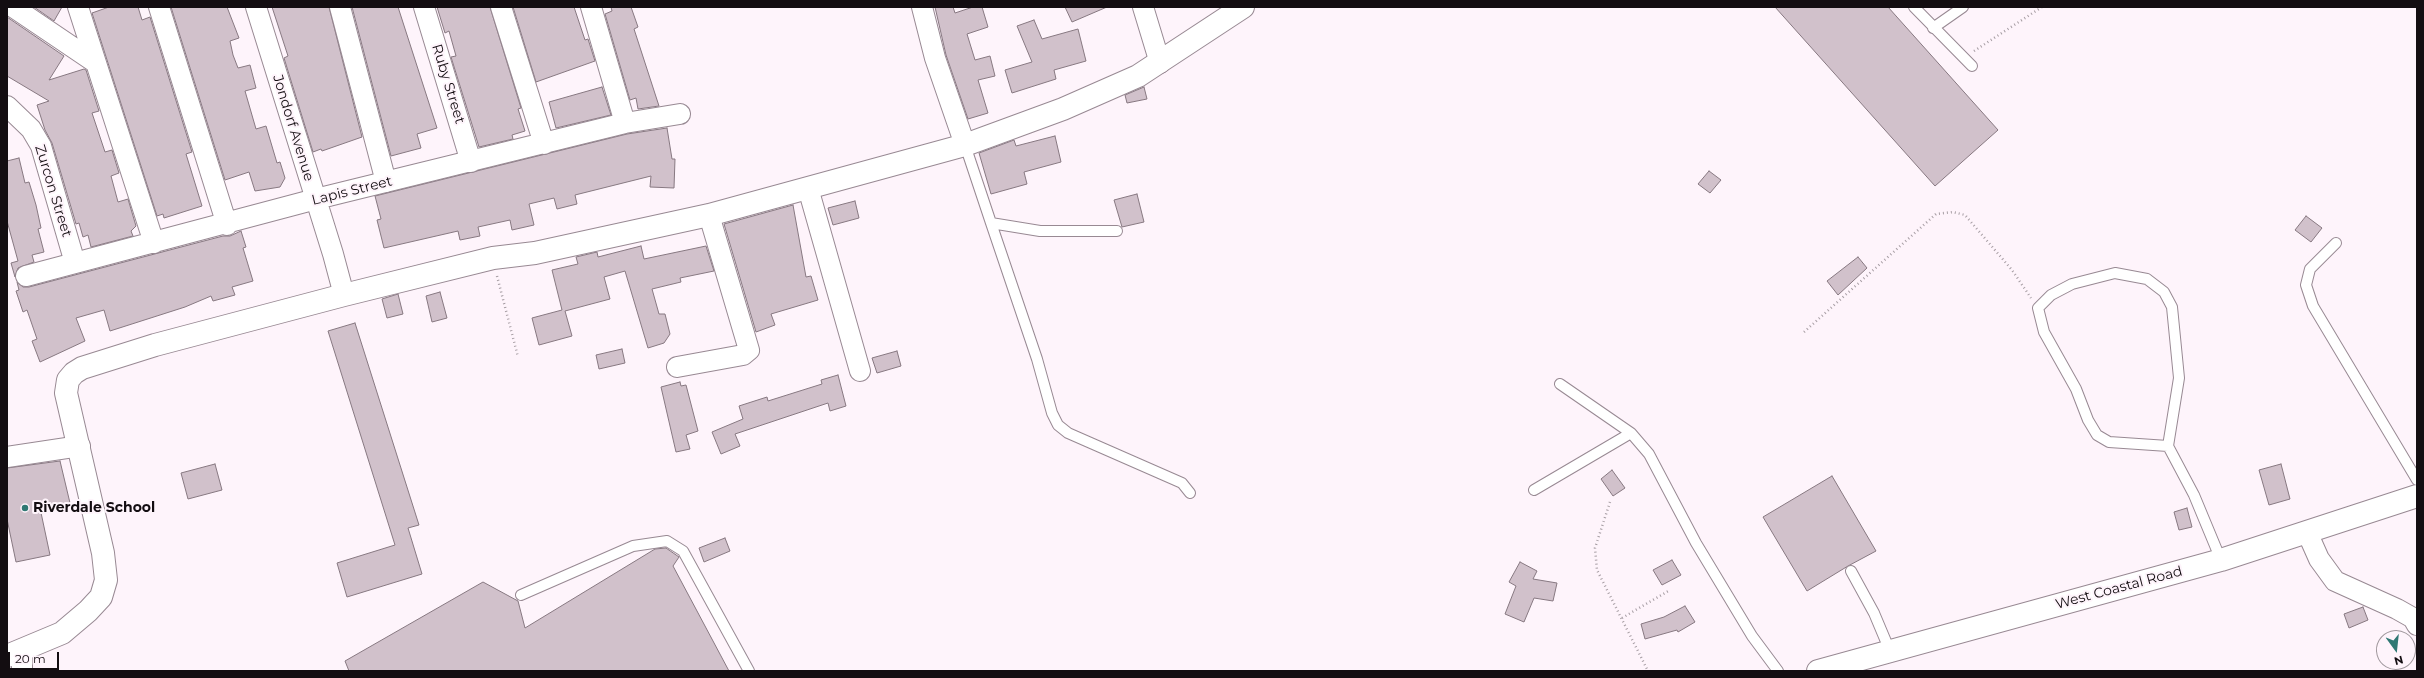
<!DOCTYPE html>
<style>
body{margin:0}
#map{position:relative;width:2424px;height:678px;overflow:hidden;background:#fef4fb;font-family:Montserrat,sans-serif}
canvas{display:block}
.frame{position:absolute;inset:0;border:8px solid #130d11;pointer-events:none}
.north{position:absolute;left:2376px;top:630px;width:40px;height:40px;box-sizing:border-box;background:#fef4fb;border:1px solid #a0989d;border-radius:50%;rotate:165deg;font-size:11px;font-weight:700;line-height:16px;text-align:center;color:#130d11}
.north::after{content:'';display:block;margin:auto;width:14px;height:18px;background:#2f7873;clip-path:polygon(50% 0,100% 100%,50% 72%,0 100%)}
.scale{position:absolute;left:8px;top:652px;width:51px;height:18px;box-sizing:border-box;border:2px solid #130d11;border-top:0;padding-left:5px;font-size:12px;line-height:14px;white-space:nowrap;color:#130d11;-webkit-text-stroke:3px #fef4fb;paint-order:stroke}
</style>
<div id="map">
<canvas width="2424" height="678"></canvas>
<div class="frame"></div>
<div class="north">N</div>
<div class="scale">20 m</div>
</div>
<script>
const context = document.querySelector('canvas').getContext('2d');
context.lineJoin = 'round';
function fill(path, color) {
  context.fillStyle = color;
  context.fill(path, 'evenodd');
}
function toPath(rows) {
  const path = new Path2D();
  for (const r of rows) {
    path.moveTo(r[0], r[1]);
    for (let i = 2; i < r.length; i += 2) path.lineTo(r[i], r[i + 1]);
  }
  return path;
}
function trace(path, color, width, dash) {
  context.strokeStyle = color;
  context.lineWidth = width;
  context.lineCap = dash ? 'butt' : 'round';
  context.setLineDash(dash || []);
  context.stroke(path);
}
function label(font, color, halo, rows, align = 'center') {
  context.font = font + ' Montserrat,sans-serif';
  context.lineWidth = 4;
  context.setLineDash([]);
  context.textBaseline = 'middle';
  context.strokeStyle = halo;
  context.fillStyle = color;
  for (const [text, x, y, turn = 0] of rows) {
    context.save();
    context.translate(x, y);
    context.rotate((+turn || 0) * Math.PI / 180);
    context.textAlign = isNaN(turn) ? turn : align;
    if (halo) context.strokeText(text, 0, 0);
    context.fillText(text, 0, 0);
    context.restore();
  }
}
const building = toPath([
 [34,7,62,7,54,21,34,7],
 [109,7,138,7,142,20,150,17,192,152,186,154,202,206,164,218,163,214,157,216,92,13,109,7],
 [171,7,227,7,239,38,230,41,233,55,238,68,250,65,256,88,245,91,256,129,266,126,277,163,280,162,285,178,280,187,255,191,249,172,225,180,171,7],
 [272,7,329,7,362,137,322,151,321,149,313,152,284,58,288,56,272,7],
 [352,7,398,7,437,128,417,134,421,148,391,156,352,7],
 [437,7,490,7,521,108,518,109,525,131,512,135,513,139,479,147,451,57,456,56,449,31,445,33,437,7],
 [513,7,574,7,585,40,588,39,595,61,536,82,513,7],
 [611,7,631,7,638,27,634,29,659,106,638,109,636,98,630,100,605,14,612,11,611,7],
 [935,7,953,7,955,13,973,7,982,7,988,27,967,34,975,60,990,56,995,76,978,80,988,113,968,119,946,55,935,7],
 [1065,7,1107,7,1072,22,1065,7],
 [1775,7,1888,7,1998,130,1935,186,1775,7],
 [7,17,64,56,49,80,84,69,86,70,99,111,92,113,105,152,112,150,119,173,111,176,118,202,128,199,136,226,131,231,133,236,91,247,88,235,83,237,79,223,76,224,52,143,45,130,37,105,49,101,7,76,7,17],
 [1034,20,1042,39,1078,29,1086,61,1054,70,1056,79,1012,93,1005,70,1032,62,1017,26,1034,20],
 [602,87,611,115,556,128,549,102,602,87],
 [1144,87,1147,99,1127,103,1125,95,1144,87],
 [667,128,672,159,675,159,674,188,650,187,651,176,575,195,577,204,557,209,554,198,529,204,534,225,512,230,510,220,478,227,480,236,460,240,458,231,384,248,377,220,381,219,375,196,627,134,667,128],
 [1055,136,1061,162,1024,172,1027,184,991,194,979,153,1014,140,1016,146,1055,136],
 [19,158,25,183,29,182,36,205,41,228,38,229,44,252,32,255,34,262,18,268,15,277,11,263,18,261,7,221,7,161,19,158],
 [1709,171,1721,180,1710,193,1698,184,1709,171],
 [1137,194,1144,222,1122,227,1114,200,1137,194],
 [855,201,859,218,833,225,828,208,855,201],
 [793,205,806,277,811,276,818,300,771,314,775,325,756,332,724,224,793,205],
 [2306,216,2322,228,2311,242,2295,230,2306,216],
 [241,231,246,247,243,248,253,281,232,287,235,295,213,301,211,296,185,307,110,331,104,310,76,318,85,341,40,362,32,341,37,339,27,310,23,312,16,291,19,290,17,282,23,287,29,287,223,236,230,236,241,231],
 [641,246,644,259,706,246,714,271,680,278,681,282,652,289,659,314,665,314,670,334,664,343,648,348,625,271,604,277,610,299,565,311,572,336,539,345,532,318,562,310,552,270,578,264,576,257,597,252,598,257,641,246],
 [1858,257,1867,268,1838,295,1827,281,1858,257],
 [440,292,447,318,432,322,426,296,440,292],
 [398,294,403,314,387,318,382,299,398,294],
 [355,323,419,525,408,528,422,574,347,597,337,563,395,545,328,331,355,323],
 [622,349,625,363,599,369,596,355,622,349],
 [897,351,901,366,877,373,872,358,897,351],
 [838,375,846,406,830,411,828,403,735,434,740,446,721,454,712,432,743,419,739,406,767,397,768,401,822,384,821,380,838,375],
 [680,382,681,386,686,385,698,431,686,435,690,449,676,452,661,387,680,382],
 [60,461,70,503,40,508,50,555,16,562,7,519,7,468,60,461],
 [215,464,222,490,188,499,181,473,215,464],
 [2281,464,2290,499,2269,505,2259,470,2281,464],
 [1612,470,1625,488,1613,496,1601,479,1612,470],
 [1832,476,1876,551,1848,566,1807,591,1763,517,1832,476],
 [2187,508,2192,527,2179,530,2174,512,2187,508],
 [725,538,730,551,704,562,699,548,725,538],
 [666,548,679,557,673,566,729,671,349,671,345,661,483,582,518,601,525,628,655,549,666,548],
 [1672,560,1681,575,1662,585,1653,570,1672,560],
 [1520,562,1537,571,1533,579,1557,583,1553,601,1534,598,1524,622,1505,614,1516,586,1509,582,1520,562],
 [1685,606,1695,622,1678,632,1677,630,1645,639,1641,624,1664,617,1685,606],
 [2363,607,2368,620,2349,628,2344,614,2363,607]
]);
fill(building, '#d1c1cb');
trace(building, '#877881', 1);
const service = toPath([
 [1914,7,1972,66],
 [1933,28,1963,7],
 [965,145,991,223,1040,231,1117,231],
 [991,223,1037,359,1052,413,1058,425,1068,433,1182,483,1190,493],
 [2336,243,2310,269,2306,285,2313,306,2417,480],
 [1560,384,1631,433,1649,454,1696,543,1752,636,1778,671],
 [2168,446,2109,442,2097,435,2088,420,2076,389,2044,332,2038,308,2051,295,2072,284,2115,273,2147,279,2164,292,2172,307,2179,378,2168,446,2194,495,2221,560],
 [1534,490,1631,433],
 [1851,571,1874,613,1890,651],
 [521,595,633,546,667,541,683,551,749,671]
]);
const minor = toPath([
 [13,7,96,63],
 [78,7,154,243],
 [159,7,227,225],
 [256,7,333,254,344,295],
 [340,7,386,182],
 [424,7,471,162],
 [501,7,544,144],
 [591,7,625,123],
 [922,7,935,58,965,145],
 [1143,7,1160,63],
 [7,106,31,129,41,146,75,263],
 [808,188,860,371],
 [26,276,316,199,625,123,680,114],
 [677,367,743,355,749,350,709,215],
 [7,457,80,446],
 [2307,532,2319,559,2335,581,2397,609,2413,618,2417,625],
 [22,651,22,671]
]);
const tertiary = toPath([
 [7,656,62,633,88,611,101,597,106,580,103,553,66,393,68,380,74,373,82,368,155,345,344,295,493,258,535,253,709,215,965,145,1063,109,1138,76,1243,7]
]);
const primary = toPath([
 [1818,671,2221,560,2417,496]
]);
trace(service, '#988993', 12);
trace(minor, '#988993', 22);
trace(tertiary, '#988993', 24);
trace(primary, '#988993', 24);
trace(toPath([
 [1974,51,2042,7],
 [497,276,518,357],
 [1804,332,1936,214,1953,212,1965,215,2012,270,2031,298],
 [1610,502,1595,548,1597,570,1648,671],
 [1622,618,1670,590]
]), '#a79ea4', 2.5, [1, 3]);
trace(service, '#fff', 10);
trace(minor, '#fff', 20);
trace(tertiary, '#fff', 22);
trace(primary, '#fff', 22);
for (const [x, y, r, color] of [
 [25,508,4,"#2f7873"]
]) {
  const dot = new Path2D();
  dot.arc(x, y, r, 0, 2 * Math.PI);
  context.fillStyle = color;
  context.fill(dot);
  trace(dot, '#fef4fb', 1.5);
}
label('14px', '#130d11', '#fef4fb', [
 ["Ruby Street",448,84,73],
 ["Jondorf Avenue",293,128,73],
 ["Zurcon Street",53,191,73],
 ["Lapis Street",352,191,-14],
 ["West Coastal Road",2119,588,-15]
]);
label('bold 14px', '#130d11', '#fef4fb', [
 ["Riverdale School",33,508]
], 'left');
</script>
